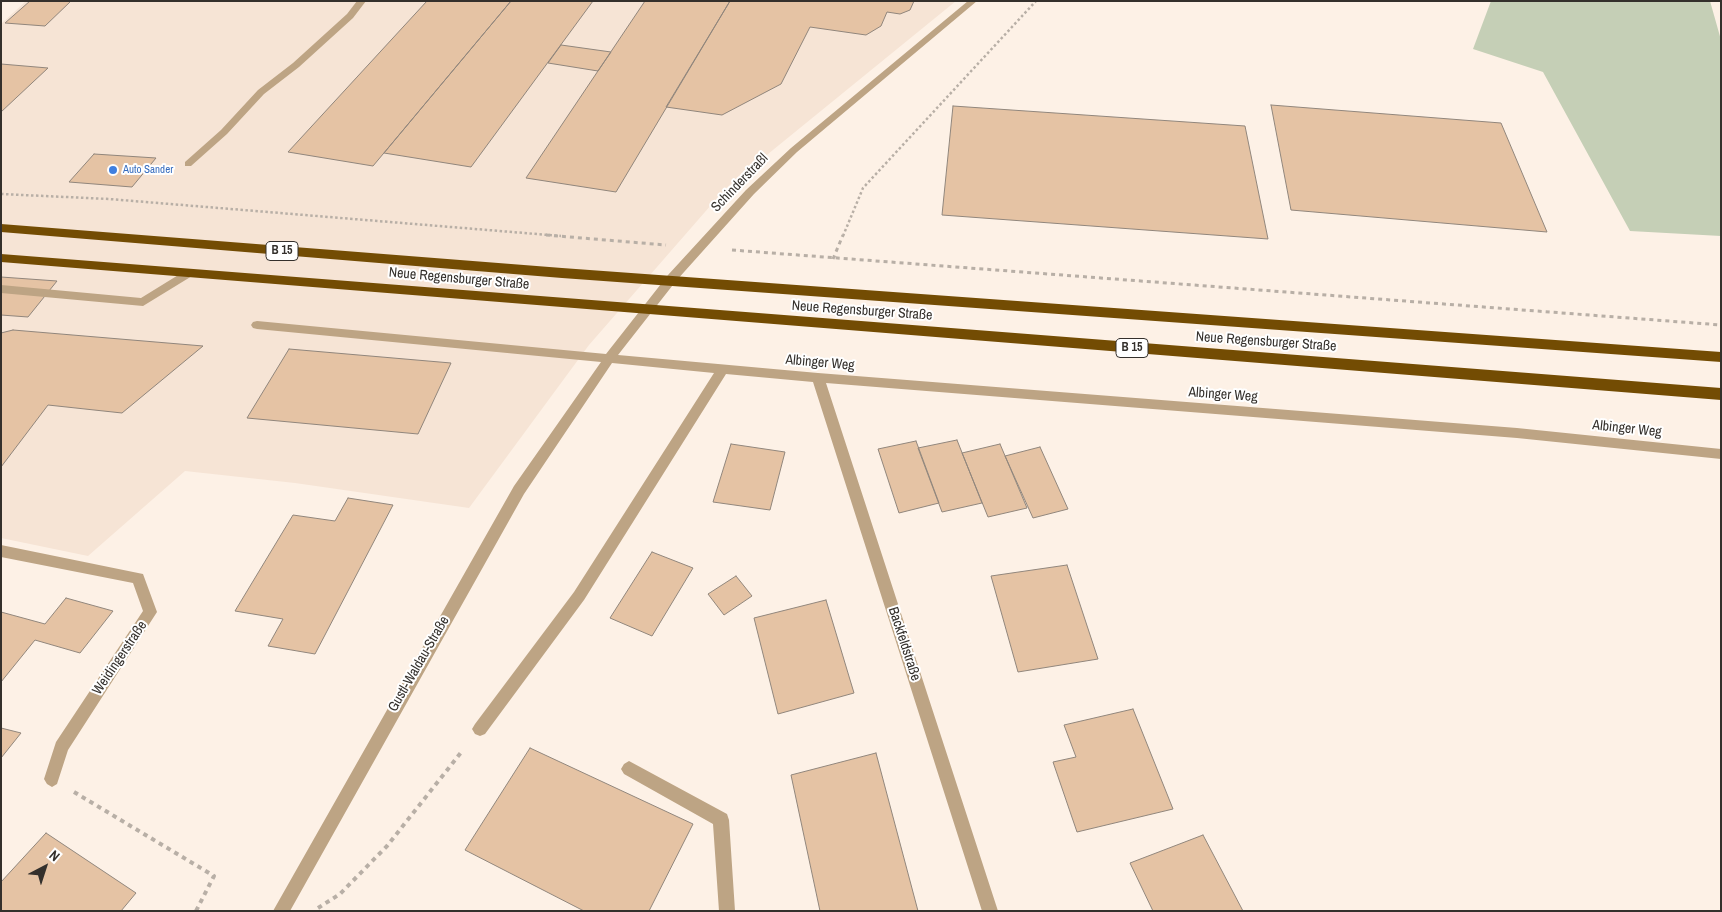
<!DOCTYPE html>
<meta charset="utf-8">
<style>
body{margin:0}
#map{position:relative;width:1722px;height:912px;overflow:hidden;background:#fdf1e6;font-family:"Archivo Narrow",sans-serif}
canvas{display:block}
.frame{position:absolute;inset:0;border:2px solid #34302c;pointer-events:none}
.north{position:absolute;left:20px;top:842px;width:50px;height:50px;-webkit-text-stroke:4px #fff;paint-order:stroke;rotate:40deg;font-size:14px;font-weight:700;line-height:20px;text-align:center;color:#34302c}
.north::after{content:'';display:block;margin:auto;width:18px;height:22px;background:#34302c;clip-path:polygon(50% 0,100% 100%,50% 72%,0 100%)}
</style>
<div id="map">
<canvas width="1722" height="912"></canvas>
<div class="frame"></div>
<div class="north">N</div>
</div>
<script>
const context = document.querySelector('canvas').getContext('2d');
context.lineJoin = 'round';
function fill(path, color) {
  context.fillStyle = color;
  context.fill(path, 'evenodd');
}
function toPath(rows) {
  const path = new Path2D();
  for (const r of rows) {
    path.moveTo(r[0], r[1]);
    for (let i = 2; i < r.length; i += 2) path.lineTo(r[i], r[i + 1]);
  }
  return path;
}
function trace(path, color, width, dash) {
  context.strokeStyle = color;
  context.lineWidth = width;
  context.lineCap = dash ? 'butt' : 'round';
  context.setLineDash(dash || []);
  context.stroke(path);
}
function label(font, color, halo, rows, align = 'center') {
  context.font = font + ' "Archivo Narrow",sans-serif';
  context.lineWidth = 4;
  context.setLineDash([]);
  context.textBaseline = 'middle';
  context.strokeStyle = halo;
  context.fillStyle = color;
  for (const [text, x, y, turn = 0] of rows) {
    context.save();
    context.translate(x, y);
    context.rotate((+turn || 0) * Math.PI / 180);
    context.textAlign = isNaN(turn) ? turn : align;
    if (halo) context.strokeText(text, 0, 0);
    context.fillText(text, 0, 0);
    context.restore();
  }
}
fill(toPath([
 [26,1,956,1,725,189,589,345,469,508,295,483,185,471,88,556,1,538,1,24]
]), '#f6e4d5');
fill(toPath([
 [1491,1,1710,1,1721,40,1721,236,1630,231,1543,72,1473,49]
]), '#c5cfb6');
const building = toPath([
 [30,1,71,1,45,26,5,23,30,1],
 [427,1,511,1,373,166,288,152,427,1],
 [511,1,593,1,471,167,384,153,511,1],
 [645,1,730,1,616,192,526,178,645,1],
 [730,1,914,1,910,10,900,14,887,12,881,26,866,35,810,27,781,84,722,115,666,107,730,1],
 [561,45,611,52,598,71,548,63,561,45],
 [1,64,48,68,1,112,1,64],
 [1271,105,1501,123,1547,232,1291,210,1271,105],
 [953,106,1245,126,1268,239,942,215,953,106],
 [94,154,156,158,132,187,69,182,94,154],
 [1,277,57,281,28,317,1,315,1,277],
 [13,330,203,346,122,413,48,405,1,467,1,333,13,330],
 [289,349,451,363,418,434,247,418,289,349],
 [957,440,982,503,942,512,918,448,957,440],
 [916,441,939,503,899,513,878,449,916,441],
 [731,444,785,452,770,510,713,502,731,444],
 [1000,444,1027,508,988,517,962,453,1000,444],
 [1040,447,1068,509,1033,518,1005,456,1040,447],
 [348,498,393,505,315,654,268,646,283,619,235,611,293,515,335,521,348,498],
 [652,552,693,568,652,636,610,618,652,552],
 [1067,565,1098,659,1018,672,991,576,1067,565],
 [736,576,752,596,724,615,708,594,736,576],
 [66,598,113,611,80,653,35,640,1,682,1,612,45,624,66,598],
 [826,600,854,693,778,714,754,618,826,600],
 [1133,709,1173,809,1077,832,1053,762,1076,757,1064,725,1133,709],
 [1,728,21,733,1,758,1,728],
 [530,748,693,824,649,911,584,911,465,850,530,748],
 [876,753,918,911,820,911,791,775,876,753],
 [46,833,136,893,121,911,1,911,1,882,46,833],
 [1203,835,1243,911,1153,911,1130,863,1203,835]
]);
fill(building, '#e5c3a4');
trace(building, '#91867c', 1);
trace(toPath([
 [1,194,109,199,561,236],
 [843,236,863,188,1036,1]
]), '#b8afa6', 2.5, [2.5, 2.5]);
trace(toPath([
 [546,235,666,245],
 [732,250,1721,325],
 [833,259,843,235]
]), '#b8afa6', 3, [4, 4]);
trace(toPath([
 [74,792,214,876,196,911],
 [318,908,340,894,387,846,463,750]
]), '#b8afa6', 4, [4.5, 4.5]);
fill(toPath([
 [357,1,366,1,353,18,299,67,264,94,227,134,191,166,185,166,185,162,221,130,258,90,293,63,347,14,357,1],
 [968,1,977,1,797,152,754,194,676,281,618,355,818,373,1517,428,1721,449,1721,459,1517,438,826,383,998,911,982,911,813,382,726,374,584,600,485,734,480,736,475,734,472,729,475,724,574,592,714,373,612,363,524,494,290,911,273,911,514,486,601,362,257,329,253,328,251,325,253,322,257,321,606,354,668,275,746,190,791,148,968,1],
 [188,269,192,270,193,273,192,276,143,306,1,293,1,285,141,298,188,269],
 [1,545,143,574,157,612,68,750,57,784,52,787,47,784,44,779,56,742,143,611,133,583,1,557,1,545],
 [629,761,727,814,729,820,735,911,719,911,713,824,624,774,621,769,624,764,629,761]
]), '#bda484');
fill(toPath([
 [1,224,562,268,1721,352,1721,362,562,278,1,232,1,224],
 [1,254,1721,388,1721,400,1,262,1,254]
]), '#734c03');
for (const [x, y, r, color] of [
 [113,170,5,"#3f7fe0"]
]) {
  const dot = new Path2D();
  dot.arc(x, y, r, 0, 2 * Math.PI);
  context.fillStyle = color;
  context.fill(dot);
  trace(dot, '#fff', 2);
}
label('11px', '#366cbe', '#fff', [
 ["Auto Sander",123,170]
], 'left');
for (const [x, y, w] of [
 [282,251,32],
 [1132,348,32]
]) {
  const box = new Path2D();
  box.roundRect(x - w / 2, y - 9.5, w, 19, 4);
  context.fillStyle = '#fff';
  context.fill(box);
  trace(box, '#34302c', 1);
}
label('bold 12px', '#34302c', null, [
 ["B 15",282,251],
 ["B 15",1132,348]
]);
label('14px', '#34302c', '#fff', [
 ["Schinderstraßl",740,183,-46],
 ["Neue Regensburger Straße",459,279,5],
 ["Neue Regensburger Straße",862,311,4],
 ["Neue Regensburger Straße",1266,342,4],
 ["Albinger Weg",820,363,5],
 ["Albinger Weg",1223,395,4],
 ["Albinger Weg",1627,429,6],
 ["Backfeldstraße",904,644,72],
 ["Weidingerstraße",120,658,-56],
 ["Gustl-Waldau-Straße",419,664,-60]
]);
</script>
